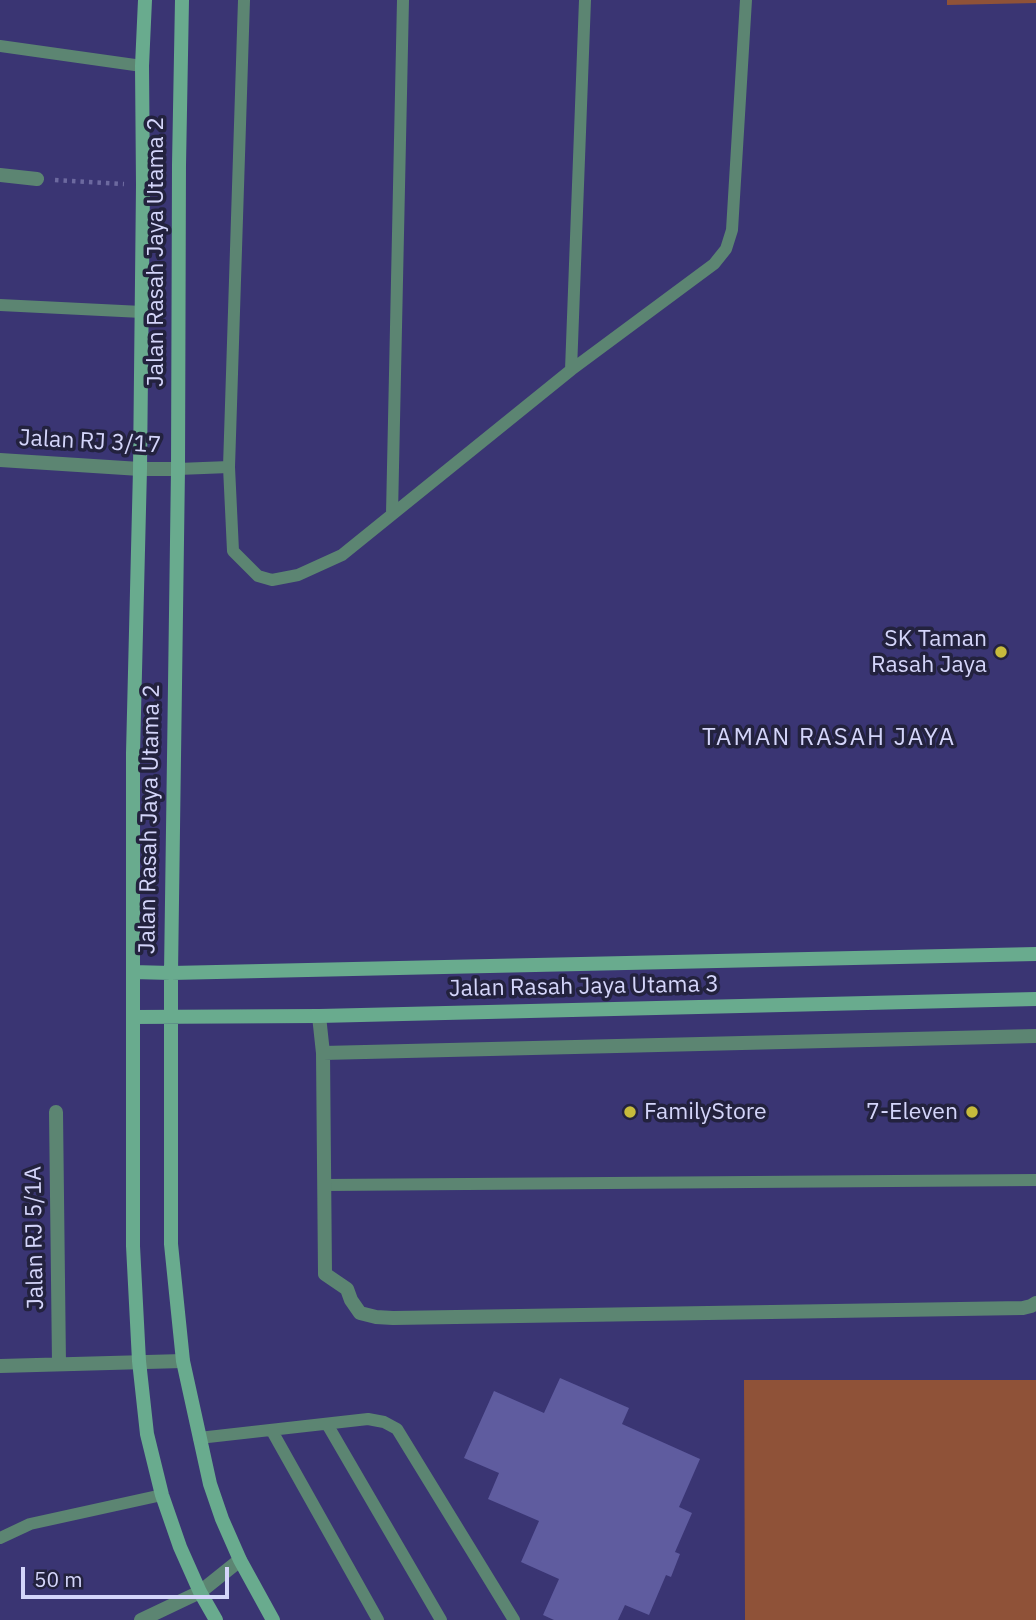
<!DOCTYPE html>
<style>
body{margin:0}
#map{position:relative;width:1036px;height:1620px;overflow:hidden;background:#3a3573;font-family:"IBM Plex Sans",sans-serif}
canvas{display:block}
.scale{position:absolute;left:21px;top:1567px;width:208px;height:32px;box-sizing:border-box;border:4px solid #d4d5fa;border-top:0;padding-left:9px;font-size:21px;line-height:24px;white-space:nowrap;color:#d4d5fa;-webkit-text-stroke:5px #23223e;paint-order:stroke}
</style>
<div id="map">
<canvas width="1036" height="1620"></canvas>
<div class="scale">50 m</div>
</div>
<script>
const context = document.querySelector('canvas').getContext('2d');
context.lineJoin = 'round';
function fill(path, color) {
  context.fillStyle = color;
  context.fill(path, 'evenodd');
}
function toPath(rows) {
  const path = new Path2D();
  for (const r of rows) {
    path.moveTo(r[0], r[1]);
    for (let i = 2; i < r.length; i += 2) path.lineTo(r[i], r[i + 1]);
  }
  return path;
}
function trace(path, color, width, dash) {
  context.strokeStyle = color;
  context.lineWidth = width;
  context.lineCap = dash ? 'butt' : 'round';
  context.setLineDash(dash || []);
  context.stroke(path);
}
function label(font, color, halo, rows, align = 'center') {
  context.font = font + ' "IBM Plex Sans",sans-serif';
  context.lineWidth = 7;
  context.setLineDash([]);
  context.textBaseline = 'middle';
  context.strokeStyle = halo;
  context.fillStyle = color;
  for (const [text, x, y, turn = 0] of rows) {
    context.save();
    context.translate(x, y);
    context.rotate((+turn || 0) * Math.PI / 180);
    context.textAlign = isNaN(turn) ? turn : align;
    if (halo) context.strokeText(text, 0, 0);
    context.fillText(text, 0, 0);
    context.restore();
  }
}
fill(toPath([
 [947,0,1036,0,1036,3,947,5],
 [744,1380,1036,1380,1036,1620,745,1620]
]), '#8f5238');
fill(toPath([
 [560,1378,629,1408,622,1424,700,1459,679,1507,692,1513,675,1552,680,1554,671,1577,666,1575,649,1615,625,1605,618,1620,554,1620,543,1615,559,1579,521,1562,539,1521,488,1499,499,1473,464,1458,494,1391,544,1413]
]), '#5f5c9f');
trace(toPath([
 [55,180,124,184]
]), '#6c699f', 4.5, [3.5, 5]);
trace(toPath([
 [244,0,229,467,233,551,258,576,272,580,298,575,342,555,571,370,714,264,726,249,732,230,746,0],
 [0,46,142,66],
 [0,305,142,312],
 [571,370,585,0],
 [178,469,229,467],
 [392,514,403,0],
 [324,1185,1036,1180],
 [327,1424,441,1620],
 [272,1431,378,1620],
 [199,1438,368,1419,384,1422,397,1429,514,1620],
 [0,1538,30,1524,162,1495]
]), '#5c8572', 12);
trace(toPath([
 [0,175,37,179],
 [0,460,140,469,178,469],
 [319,1016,323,1053,1036,1036],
 [323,1053,325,1274,347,1289,351,1300,360,1313,376,1317,393,1318,1023,1308,1031,1306,1036,1303],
 [56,1112,59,1364],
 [0,1366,183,1361],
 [141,1620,200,1592,240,1560]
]), '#5c8572', 14);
trace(toPath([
 [145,0,142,66,143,185,140,469,133,753,133,1246,139,1361,147,1434,162,1495,180,1547,200,1592,216,1620],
 [182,0,179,165,178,469,171,973,171,1244,183,1361,210,1484,222,1519,240,1560,273,1620],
 [133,972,171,973,1036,954],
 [133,1017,319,1016,1036,999]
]), '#69ab8e', 14);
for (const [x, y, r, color] of [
 [1001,652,7,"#c7bb3c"],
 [630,1112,7,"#c7bb3c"],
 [972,1112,7,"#c7bb3c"]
]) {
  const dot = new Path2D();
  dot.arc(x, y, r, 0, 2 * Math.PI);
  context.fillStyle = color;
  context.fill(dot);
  trace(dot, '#23223e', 2.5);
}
label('23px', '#d4d5fa', '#23223e', [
 ["Jalan Rasah Jaya Utama 2",156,252,-90],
 ["Jalan RJ 3/17",90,442,3],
 ["Jalan Rasah Jaya Utama 2",150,819,-89],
 ["Jalan Rasah Jaya Utama 3",584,987,-1],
 ["Jalan RJ 5/1A",35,1238,-91]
]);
label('23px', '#d4d5fa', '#23223e', [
 ["SK Taman",987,639],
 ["Rasah Jaya",987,665],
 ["FamilyStore",644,1112,"left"],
 ["7-Eleven",958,1112]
], 'right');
context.letterSpacing = '2px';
label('24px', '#d4d5fa', '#23223e', [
 ["TAMAN RASAH JAYA",829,738]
]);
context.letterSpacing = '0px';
</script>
